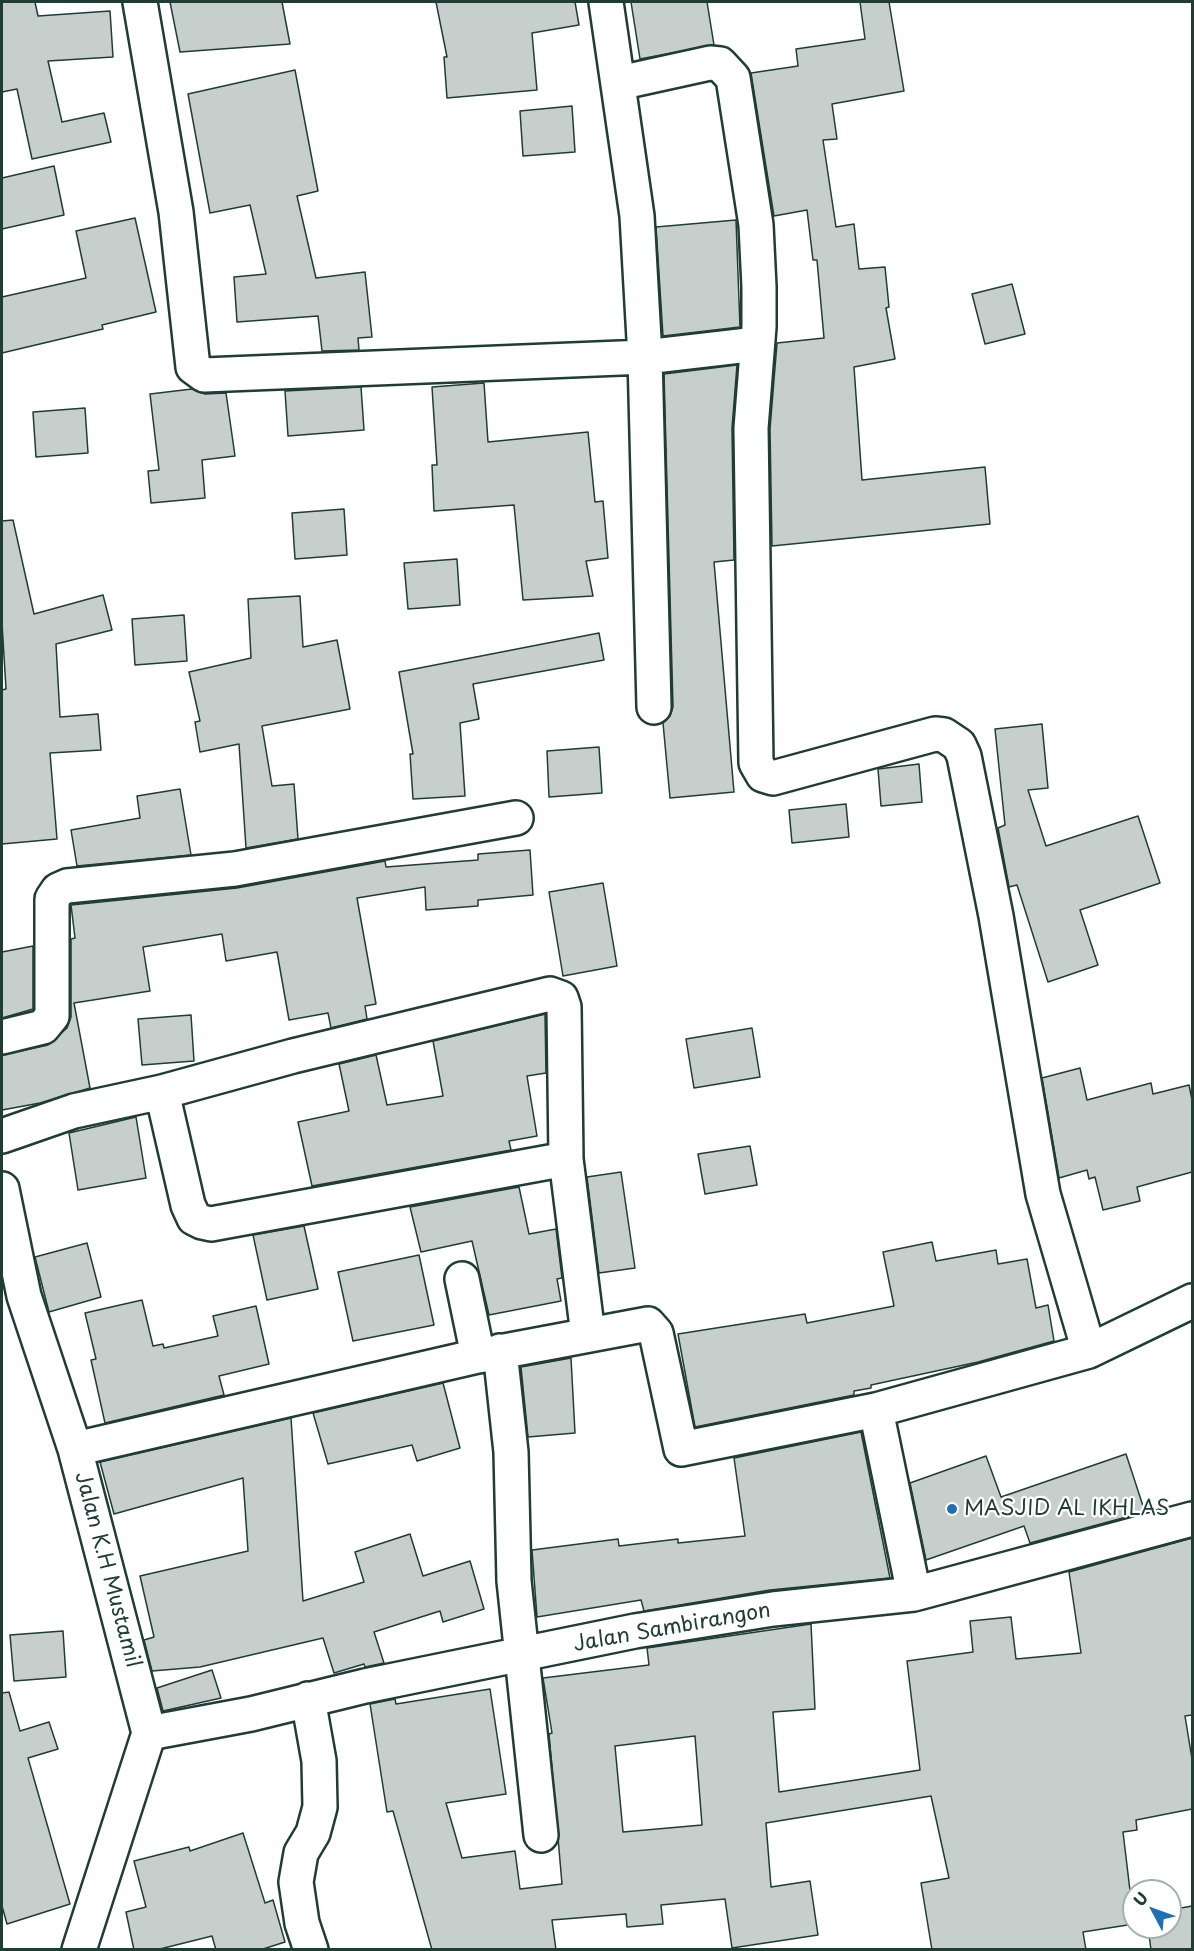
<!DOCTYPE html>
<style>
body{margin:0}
#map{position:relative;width:1194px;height:1951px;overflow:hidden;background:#fff;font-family:"Playpen Sans",sans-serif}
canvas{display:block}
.frame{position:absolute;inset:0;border:3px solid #1f3d34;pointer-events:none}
.north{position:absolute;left:1122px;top:1879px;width:60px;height:60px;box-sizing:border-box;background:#fff;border:2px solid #a5b1ae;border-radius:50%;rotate:311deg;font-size:16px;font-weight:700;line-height:24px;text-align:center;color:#1f3d34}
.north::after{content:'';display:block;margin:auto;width:21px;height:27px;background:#1f6fb2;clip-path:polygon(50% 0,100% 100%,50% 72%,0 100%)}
</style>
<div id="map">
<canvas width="1194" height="1951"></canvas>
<div class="frame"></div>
<div class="north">U</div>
</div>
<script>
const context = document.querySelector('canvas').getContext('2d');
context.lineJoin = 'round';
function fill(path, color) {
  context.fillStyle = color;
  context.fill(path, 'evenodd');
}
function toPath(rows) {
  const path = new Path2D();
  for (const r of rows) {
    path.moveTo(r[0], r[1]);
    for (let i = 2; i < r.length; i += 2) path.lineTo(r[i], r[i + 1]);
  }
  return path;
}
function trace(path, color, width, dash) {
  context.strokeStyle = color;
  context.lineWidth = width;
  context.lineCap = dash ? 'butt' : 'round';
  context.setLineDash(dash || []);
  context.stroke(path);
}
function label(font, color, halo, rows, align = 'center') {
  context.font = font + ' "Playpen Sans",sans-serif';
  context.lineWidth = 4.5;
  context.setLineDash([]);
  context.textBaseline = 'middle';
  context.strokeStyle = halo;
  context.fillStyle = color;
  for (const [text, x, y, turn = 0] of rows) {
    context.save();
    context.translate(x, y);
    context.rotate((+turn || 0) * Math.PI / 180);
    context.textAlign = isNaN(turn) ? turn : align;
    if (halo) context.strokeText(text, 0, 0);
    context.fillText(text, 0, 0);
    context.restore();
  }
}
const building = toPath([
 [2,2,35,2,38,16,110,11,113,57,48,61,62,122,104,113,111,142,32,159,17,89,2,92,2,2],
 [170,2,282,2,290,44,180,52,170,2],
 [436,2,575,2,579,25,532,33,537,90,447,98,444,57,447,57,436,2],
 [631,2,707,2,714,45,640,59,631,2],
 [860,2,889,2,904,91,832,104,837,139,823,140,836,227,854,224,859,269,885,267,889,307,886,308,895,359,854,367,862,480,985,467,990,524,772,546,770,429,777,343,824,338,817,260,813,260,807,210,774,216,751,73,798,66,796,49,865,39,860,2],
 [295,70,318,191,297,196,316,278,365,272,372,337,358,338,359,350,322,351,318,316,237,322,234,277,266,274,250,205,210,213,188,94,295,70],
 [572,106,575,152,523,156,520,111,572,106],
 [54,166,64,215,2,229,2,178,54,166],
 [135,218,156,312,102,325,103,329,2,353,2,297,86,278,76,231,135,218],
 [736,220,740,327,663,336,656,227,736,220],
 [1012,284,1025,334,985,344,972,294,1012,284],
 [737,365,732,428,734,560,714,562,734,792,670,798,663,723,670,716,673,707,664,374,737,365],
 [484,383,488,442,588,432,595,502,603,501,608,558,586,561,593,596,523,600,514,505,434,511,432,465,437,465,432,387,484,383],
 [361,387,364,430,288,436,285,391,361,387],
 [192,389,205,394,226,393,235,456,202,460,205,498,151,503,148,471,159,470,150,394,192,389],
 [85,408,88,453,36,457,33,412,85,408],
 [344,509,347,555,295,559,292,513,344,509],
 [13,520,34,614,103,595,112,630,56,644,60,717,98,714,101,750,50,753,57,839,2,844,2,690,6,689,2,623,2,521,13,520],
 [457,559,460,605,408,609,404,563,457,559],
 [300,596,303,647,337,640,350,709,262,726,272,786,294,784,298,839,246,848,239,744,200,752,195,722,200,721,189,672,251,658,248,599,300,596],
 [184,615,187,661,135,665,132,619,184,615],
 [599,633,604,660,473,684,479,719,460,723,465,796,413,799,410,754,413,754,399,672,599,633],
 [1042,724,1048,788,1028,790,1046,846,1138,816,1160,883,1080,910,1098,965,1048,982,1017,885,1009,887,998,828,1005,825,995,729,1042,724],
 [599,747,602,793,549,797,547,751,599,747],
 [919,764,922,802,881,806,878,769,919,764],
 [180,789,191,855,77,866,71,830,140,818,137,796,180,789],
 [846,804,849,837,792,843,789,810,846,804],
 [530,850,533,895,478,900,478,906,426,910,425,887,357,898,376,1004,365,1006,367,1019,331,1028,328,1013,289,1020,277,952,226,961,222,934,143,947,150,991,74,1003,90,1088,40,1103,2,1110,2,1055,48,1045,67,1028,71,1017,71,939,75,938,71,905,237,888,385,861,386,867,478,860,478,854,530,850],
 [603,883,617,966,563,976,549,892,603,883],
 [33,946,33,1009,2,1018,2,952,33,946],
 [545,1014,546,1073,527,1076,537,1136,509,1141,511,1150,312,1186,298,1122,349,1111,339,1064,376,1055,387,1105,443,1096,433,1041,545,1014],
 [191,1015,194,1061,142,1065,138,1019,191,1015],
 [752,1028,760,1077,694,1088,686,1039,752,1028],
 [1080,1068,1087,1100,1151,1083,1153,1094,1189,1085,1192,1100,1192,1172,1137,1187,1140,1201,1103,1210,1095,1177,1089,1179,1087,1170,1059,1178,1042,1078,1080,1068],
 [136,1117,146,1178,78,1190,69,1133,136,1117],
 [750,1146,757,1185,705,1194,698,1154,750,1146],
 [621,1172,635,1268,599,1273,587,1177,621,1172],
 [519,1187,529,1234,556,1229,562,1278,557,1279,561,1301,489,1315,472,1241,421,1252,410,1207,519,1187],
 [304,1226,318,1289,267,1300,253,1235,304,1226],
 [932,1242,936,1261,996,1250,998,1264,1027,1259,1036,1308,1048,1305,1054,1341,978,1362,871,1385,871,1388,854,1391,854,1395,695,1427,678,1334,805,1314,807,1323,894,1306,883,1252,932,1242],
 [87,1243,101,1297,49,1312,35,1257,87,1243],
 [419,1255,434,1325,353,1341,338,1272,419,1255],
 [142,1300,153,1346,163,1344,164,1348,218,1336,213,1316,256,1306,269,1364,219,1376,224,1395,105,1423,91,1360,96,1359,85,1313,142,1300],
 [571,1358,575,1433,528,1437,521,1367,571,1358],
 [443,1383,460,1448,417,1461,412,1445,328,1464,313,1413,443,1383],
 [291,1418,303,1601,364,1582,355,1552,410,1534,423,1576,470,1561,484,1609,443,1622,440,1611,374,1632,384,1663,365,1667,364,1664,334,1673,323,1638,200,1667,152,1671,144,1640,154,1637,140,1576,248,1551,243,1478,114,1514,100,1462,291,1418],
 [861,1432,890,1578,770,1590,644,1611,641,1600,537,1617,532,1550,618,1539,619,1546,678,1539,678,1543,745,1536,734,1458,861,1432],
 [1126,1454,1145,1512,1030,1543,1024,1526,926,1560,910,1483,986,1456,1001,1497,1126,1454],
 [1192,1538,1192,1715,1185,1716,1192,1759,1192,1809,1136,1820,1137,1830,1123,1832,1134,1924,1083,1932,1086,1950,932,1950,921,1883,949,1878,931,1796,766,1823,771,1887,810,1881,818,1935,732,1948,725,1899,661,1905,663,1924,627,1927,626,1914,552,1920,556,1950,432,1950,393,1811,387,1812,370,1704,395,1699,396,1704,490,1689,506,1794,446,1803,462,1858,515,1851,520,1889,562,1884,549,1734,552,1733,543,1678,649,1665,647,1648,811,1624,815,1709,773,1712,779,1792,920,1770,907,1661,973,1652,970,1621,1011,1617,1016,1659,1081,1653,1069,1572,1192,1538],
 [695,1736,702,1825,623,1832,615,1746,695,1736],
 [63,1631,66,1677,14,1681,10,1635,63,1631],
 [212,1670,221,1698,163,1711,157,1688,212,1670],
 [9,1692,20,1731,49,1722,58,1749,28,1758,70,1904,7,1924,2,1906,2,1693,9,1692],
 [243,1833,265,1903,273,1900,285,1942,260,1950,216,1950,212,1936,156,1950,134,1950,126,1912,146,1907,134,1861,189,1847,190,1851,243,1833],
 [1192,1906,1192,1950,1151,1950,1148,1927,1170,1927,1170,1910,1192,1906]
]);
fill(building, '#c7cfcc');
trace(building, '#1f3d34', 1.5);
const street = toPath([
 [140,2,176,212,193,367,204,375,645,357,757,344],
 [606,2,637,216,645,357,654,707],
 [619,83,710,63,720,64,733,78,756,225,759,287,759,327,751,428,756,763,763,775,773,778,935,734,944,735,959,745,964,756,996,916,1043,1194,1089,1351,876,1410,914,1594],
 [2,1037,43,1027,52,1016,52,899,58,890,67,886,235,869,516,818],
 [162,1092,188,1205,194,1218,202,1222,211,1224,566,1159,588,1335],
 [2,1136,74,1111,162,1092,293,1056,550,994,561,998,564,1007,566,1159],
 [2,1189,24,1296,75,1449,149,1733,79,1950],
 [462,1279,478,1356],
 [500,1351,511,1452,514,1581,541,1835],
 [1089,1351,1192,1301],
 [75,1449,478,1356,648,1324,656,1333,681,1449,876,1410],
 [308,1699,319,1761,320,1807,313,1833,301,1853,296,1882,302,1923,311,1950],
 [149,1733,251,1714,365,1686,635,1631,773,1609,914,1594,1192,1519]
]);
trace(street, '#1f3d34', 38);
trace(street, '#fff', 33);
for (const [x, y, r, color] of [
 [952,1509,6,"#1f6fb2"]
]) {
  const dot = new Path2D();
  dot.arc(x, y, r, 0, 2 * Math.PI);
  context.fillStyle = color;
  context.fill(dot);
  trace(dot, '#fff', 2);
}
label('21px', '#1f3d34', '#fff', [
 ["MASJID AL IKHLAS",964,1509]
], 'left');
label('21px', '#1f3d34', '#fff', [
 ["Jalan K.H Mustamil",107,1570,75],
 ["Jalan Sambirangon",672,1628,-10]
]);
</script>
